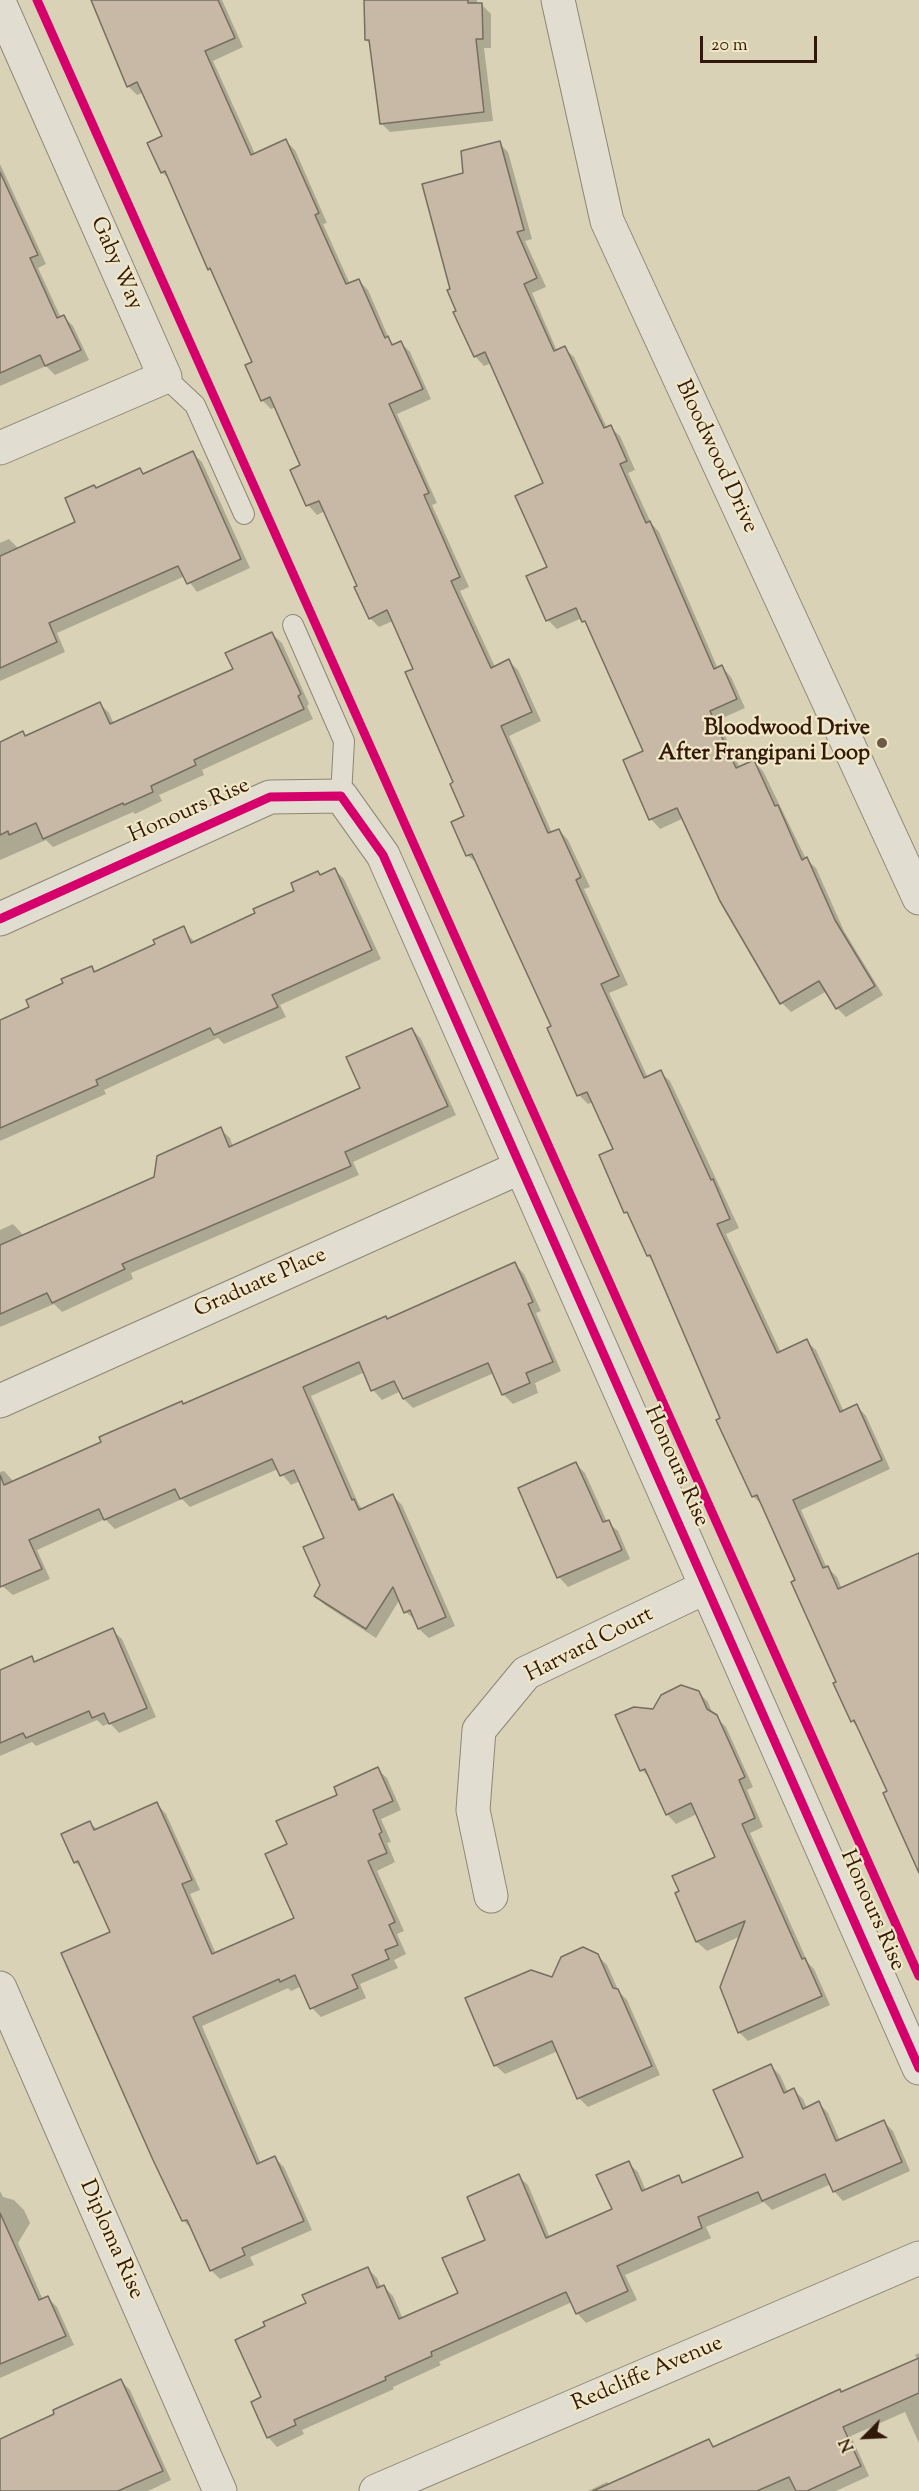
<!DOCTYPE html>
<style>
body{margin:0}
#map{position:relative;width:919px;height:2491px;overflow:hidden;background:#d9d2b6;font-family:"Sorts Mill Goudy",serif}
canvas{display:block}
.north{position:absolute;left:835px;top:2407px;width:60px;height:60px;-webkit-text-stroke:4px #f0e7c6;paint-order:stroke;rotate:246deg;font-size:16px;font-weight:700;line-height:24px;text-align:center;color:#32180a}
.north::after{content:'';display:block;margin:auto;width:21px;height:27px;background:#32180a;clip-path:polygon(50% 0,100% 100%,50% 72%,0 100%)}
.scale{position:absolute;left:700px;top:36px;width:117px;height:27px;box-sizing:border-box;border:3px solid #32180a;border-top:0;padding-left:8px;font-size:18px;line-height:21px;white-space:nowrap;color:#32180a;-webkit-text-stroke:4px #f0e7c6;paint-order:stroke}
</style>
<div id="map">
<canvas width="919" height="2491"></canvas>
<div class="north">N</div>
<div class="scale">20 m</div>
</div>
<script>
const context = document.querySelector('canvas').getContext('2d');
context.lineJoin = 'round';
function fill(path, color) {
  context.fillStyle = color;
  context.fill(path, 'evenodd');
}
function toPath(rows) {
  const path = new Path2D();
  for (const r of rows) {
    path.moveTo(r[0], r[1]);
    for (let i = 2; i < r.length; i += 2) path.lineTo(r[i], r[i + 1]);
  }
  return path;
}
function trace(path, color, width, dash) {
  context.strokeStyle = color;
  context.lineWidth = width;
  context.lineCap = dash ? 'butt' : 'round';
  context.setLineDash(dash || []);
  context.stroke(path);
}
function label(font, color, halo, rows, align = 'center') {
  context.font = font + ' "Sorts Mill Goudy",serif';
  context.lineWidth = 4.5;
  context.setLineDash([]);
  context.textBaseline = 'middle';
  context.strokeStyle = halo;
  context.fillStyle = color;
  for (const [text, x, y, turn = 0] of rows) {
    context.save();
    context.translate(x, y);
    context.rotate((+turn || 0) * Math.PI / 180);
    context.textAlign = isNaN(turn) ? turn : align;
    if (halo) context.strokeText(text, 0, 0);
    context.fillText(text, 0, 0);
    context.restore();
  }
}
fill(toPath([
 [92,0,222,0,243,47,213,61,255,154,286,141,295,150,327,223,323,224,350,284,358,280,368,290,390,341,395,346,401,343,410,352,431,399,397,414,437,503,432,505,469,587,460,591,495,667,509,661,518,670,541,721,509,736,552,833,559,830,568,840,590,887,584,889,628,985,609,993,648,1078,660,1072,670,1081,739,1228,726,1234,781,1353,806,1341,816,1350,844,1412,857,1406,866,1416,890,1469,801,1510,826,1566,837,1577,842,1589,919,1560,919,1869,889,1792,860,1730,852,1721,797,1581,763,1506,753,1496,654,1262,648,1256,631,1217,626,1212,615,1150,593,1102,588,1104,579,1095,553,1027,478,864,467,855,466,817,415,669,393,621,379,627,370,618,359,587,325,511,317,515,308,505,302,466,276,407,271,409,262,400,254,363,215,275,209,269,171,181,162,172,149,144,164,137,144,92,137,95,128,86],
 [366,0,477,0,477,4,481,4,491,14,491,48,484,48,493,121,390,132,381,123,371,44,366,40],
 [499,143,508,152,532,239,525,241,546,287,532,293,557,351,564,348,574,357,607,428,610,427,620,436,635,470,628,473,651,523,659,532,718,669,722,667,731,677,745,708,718,720,740,768,754,762,763,771,806,859,816,868,844,931,883,995,846,1017,837,1008,827,991,791,1012,782,1003,684,818,660,829,651,819,625,761,645,752,589,627,582,618,557,629,548,620,549,568,545,483,491,363,484,366,475,356,452,290,465,174],
 [0,164,46,264,38,268,61,318,64,317,73,326,89,360,55,375,46,366,0,386],
 [192,453,202,462,250,568,197,592,185,576,57,633,65,652,0,681,0,543,9,539,19,549,77,523,97,490,140,470,145,475],
 [272,634,282,643,309,704,307,706,313,719,202,770,204,775,159,795,162,801,135,814,133,812,53,847,46,840,0,860,0,743,23,733,27,737,100,704,109,713,114,724,235,670],
 [335,870,344,879,381,959,280,1005,286,1017,224,1044,218,1038,104,1090,106,1094,0,1141,0,1022,31,1008,91,968,96,972,157,945,183,928,195,943,257,914],
 [412,1029,421,1039,456,1115,353,1162,359,1175,131,1273,133,1279,62,1312,54,1304,0,1327,0,1230,13,1224,24,1236,156,1178,220,1129,230,1138,233,1147,362,1089],
 [515,1264,524,1274,541,1311,536,1313,561,1371,535,1383,538,1393,513,1404,503,1394,494,1373,413,1408,404,1399,401,1391,382,1400,373,1390,365,1372,311,1396,359,1505,363,1510,393,1496,402,1505,455,1626,429,1638,419,1629,416,1621,406,1612,400,1599,376,1638,325,1605,315,1596,322,1585,326,1539,300,1481,291,1485,278,1469,190,1507,182,1499,115,1529,105,1519,37,1550,50,1579,13,1595,0,1584,0,1472,4,1471,14,1482,184,1405],
 [576,1464,585,1473,607,1522,618,1531,630,1559,568,1587,559,1577,520,1489],
 [112,1630,122,1639,156,1717,119,1733,110,1723,103,1726,97,1720,36,1746,32,1742,0,1756,0,1672,31,1658,36,1663],
 [698,1692,708,1702,713,1715,726,1727,753,1787,747,1790,763,1827,750,1833,808,1963,814,1969,830,2005,748,2041,739,2032,741,1936,707,1951,697,1942,677,1894,717,1858,697,1814,676,1824,667,1814,652,1780,642,1770,654,1711],
 [377,1769,387,1778,401,1810,381,1819,391,1842,387,1843,395,1862,377,1871,404,1931,397,1934,406,1954,394,1960,398,1968,360,1984,366,1998,321,2017,312,2008,302,1986,291,1991,288,1988,202,2026,261,2164,275,2158,284,2167,312,2230,250,2257,254,2265,220,2279,211,2270,194,2231,183,2220,112,1933,85,1872,75,1862,90,1823,98,1830,157,1804,166,1814,200,1890,190,1894,216,1954,296,1919,289,1845,339,1795],
 [597,1955,607,1965,619,1992,627,2000,660,2075,588,2107,579,2098,558,2051,505,2074,495,2065,553,1979],
 [771,2066,780,2075,788,2093,794,2090,803,2099,807,2108,819,2103,828,2113,840,2141,884,2122,893,2131,910,2171,843,2201,834,2191,831,2184,772,2210,764,2202,706,2227,711,2238,625,2275,637,2300,586,2323,577,2313,572,2302,439,2362,441,2365,393,2387,394,2389,302,2430,304,2434,277,2447,268,2437,262,2398,308,2304,368,2269,377,2278,381,2288,384,2287,393,2296,403,2319,460,2294,518,2176,528,2185,550,2238,613,2210,628,2163,638,2172,646,2191,678,2177,685,2183,745,2158],
 [0,2191,3,2197,14,2200,24,2210,30,2223,18,2243,43,2300,48,2298,57,2307,74,2345,0,2378],
 [919,2353,919,2443,905,2412,851,2436,869,2476,836,2491,588,2491,607,2482,610,2485,709,2441,715,2447,918,2360,915,2355],
 [121,2381,130,2390,171,2480,148,2491,0,2491,0,2441]
]), '#0003');
const building = toPath([
 [91,0,218,0,235,38,205,51,251,155,286,139,319,213,315,215,346,284,359,279,385,338,388,336,392,345,401,341,423,389,389,404,429,493,424,495,460,577,451,581,491,668,509,659,532,712,501,726,548,833,559,829,581,877,576,880,619,976,601,984,644,1078,661,1070,711,1180,713,1179,730,1219,717,1224,777,1353,807,1339,840,1412,857,1404,882,1460,793,1500,823,1568,828,1566,838,1589,919,1553,919,1873,883,1793,887,1791,854,1720,851,1722,833,1683,836,1682,791,1582,795,1580,757,1495,752,1497,716,1420,720,1418,650,1255,647,1256,627,1212,624,1213,599,1155,613,1149,587,1092,577,1096,547,1028,551,1026,472,854,466,856,451,822,464,816,450,784,453,782,405,672,413,669,387,610,369,619,354,587,357,586,319,501,306,506,290,470,300,465,270,397,261,401,245,365,252,362,210,268,208,270,165,171,161,173,147,143,162,136,137,82,127,87,91,0],
 [364,0,468,0,468,3,482,3,483,39,476,39,484,112,380,124,369,40,365,40,364,0],
 [500,141,524,230,517,232,537,278,524,284,554,351,565,346,604,428,611,425,627,461,620,464,646,523,650,521,714,669,722,665,737,699,710,711,736,768,754,760,775,806,778,805,802,860,807,857,835,920,875,986,836,1009,819,981,780,1004,720,901,677,808,649,820,623,760,643,751,585,621,582,622,576,608,546,621,526,576,547,567,515,496,543,483,485,352,474,357,453,312,456,311,447,290,450,289,422,184,463,173,461,151,500,141],
 [0,172,38,255,30,258,57,318,64,315,81,350,45,366,40,355,0,373,0,172],
 [193,451,241,559,187,584,178,566,49,623,57,642,0,668,0,556,75,522,65,498,94,485,96,488,140,468,143,474,193,451],
 [272,632,301,694,298,696,304,709,194,760,196,765,151,786,153,792,124,805,123,803,43,839,36,823,9,835,8,831,0,835,0,742,23,731,25,736,100,702,110,724,233,669,225,653,272,632],
 [335,868,372,950,272,995,278,1007,214,1035,210,1028,96,1080,98,1085,0,1128,0,1020,29,1007,26,1000,63,983,61,979,92,966,94,972,155,944,153,940,184,926,191,943,255,913,253,909,294,891,291,883,318,871,320,875,335,868],
 [412,1028,448,1106,345,1152,351,1166,122,1264,125,1269,52,1303,47,1293,0,1314,0,1245,154,1177,157,1156,221,1127,229,1147,360,1088,346,1057,412,1028],
 [515,1262,533,1302,528,1304,553,1362,526,1373,530,1383,502,1395,488,1363,403,1399,394,1381,371,1391,359,1362,303,1387,352,1500,354,1499,359,1510,393,1494,446,1617,418,1629,410,1610,404,1613,393,1587,366,1629,314,1596,320,1585,303,1547,324,1538,294,1470,280,1476,272,1459,180,1499,175,1489,104,1520,99,1509,29,1540,42,1569,0,1587,0,1475,4,1485,101,1442,99,1437,182,1401,183,1404,386,1316,387,1319,515,1262],
 [576,1462,603,1522,609,1520,622,1550,557,1578,518,1488,576,1462],
 [113,1628,147,1708,109,1724,104,1713,92,1718,89,1711,26,1738,23,1733,0,1743,0,1670,32,1656,34,1662,113,1628],
 [681,1685,699,1691,707,1709,717,1715,745,1777,739,1780,755,1818,742,1824,802,1959,805,1958,822,1996,738,2033,720,1987,745,1921,696,1942,675,1893,679,1891,672,1876,715,1857,691,1803,666,1815,645,1769,640,1771,615,1715,634,1707,653,1709,661,1695,681,1685],
 [378,1767,393,1801,373,1810,382,1832,379,1834,387,1853,368,1861,395,1922,389,1925,398,1945,385,1950,389,1959,352,1975,358,1988,310,2009,295,1975,280,1982,279,1979,193,2017,257,2164,275,2156,304,2221,242,2248,245,2255,210,2271,187,2220,182,2221,153,2160,61,1953,110,1932,78,1861,74,1863,61,1834,90,1821,94,1830,157,1802,192,1880,182,1884,212,1954,294,1918,265,1854,287,1844,276,1821,337,1795,334,1787,378,1767],
 [583,1947,598,1954,613,1988,618,1989,652,2066,577,2099,552,2041,494,2066,465,1998,531,1970,552,1977,561,1957,583,1947],
 [771,2064,784,2093,794,2088,803,2109,819,2101,836,2141,884,2120,902,2162,833,2192,825,2174,762,2201,758,2192,698,2217,702,2228,617,2266,628,2291,576,2314,566,2292,431,2352,432,2356,385,2377,386,2380,294,2420,296,2425,267,2438,251,2402,261,2397,235,2340,265,2326,263,2322,306,2303,302,2295,368,2267,377,2288,384,2285,399,2319,458,2293,442,2258,485,2240,467,2197,519,2174,546,2238,612,2209,596,2175,629,2161,642,2191,679,2175,682,2183,743,2157,713,2090,771,2064],
 [0,2213,39,2300,48,2296,66,2336,0,2364,0,2213],
 [919,2358,919,2393,843,2427,861,2466,807,2491,796,2491,789,2477,757,2491,593,2491,709,2439,713,2447,840,2389,841,2392,919,2358],
 [121,2379,163,2471,118,2491,0,2491,0,2439,54,2414,53,2410,121,2379]
]);
fill(building, '#c7b9a6');
trace(building, '#766e5f', 1.5);
const lane = toPath([
 [165,377,195,405,244,514],
 [293,625,344,741,341,796]
]);
const street = toPath([
 [558,0,607,221,919,898],
 [0,4,165,377,0,448],
 [0,919,270,797,341,796,383,855,919,2068],
 [0,1401,521,1167],
 [491,1896,473,1810,479,1730,526,1673,706,1587],
 [0,1988,220,2491],
 [376,2491,919,2258]
]);
trace(lane, '#8e8675', 22);
trace(street, '#8e8675', 35);
trace(lane, '#e1ddd0', 20);
trace(street, '#e1ddd0', 33);
trace(toPath([
 [37,0,919,1976],
 [0,919,270,797,341,796,383,855,919,2068]
]), '#d6006c', 9);
for (const [x, y, r, color] of [
 [882,743,6,"#6c5946"]
]) {
  const dot = new Path2D();
  dot.arc(x, y, r, 0, 2 * Math.PI);
  context.fillStyle = color;
  context.fill(dot);
  trace(dot, '#f0e7c6', 2);
}
label('22px', '#32180a', '#f0e7c6', [
 ["Gaby Way",115,264,66],
 ["Bloodwood Drive",715,457,65],
 ["Honours Rise",190,812,-24],
 ["Graduate Place",261,1284,-24],
 ["Honours Rise",675,1467,66],
 ["Harvard Court",590,1646,-27],
 ["Honours Rise",871,1911,66],
 ["Diploma Rise",110,2240,66],
 ["Redcliffe Avenue",648,2375,-23]
]);
label('bold 22px', '#32180a', '#f0e7c6', [
 ["Bloodwood Drive",870,730],
 ["After Frangipani Loop",870,755]
], 'right');
</script>
